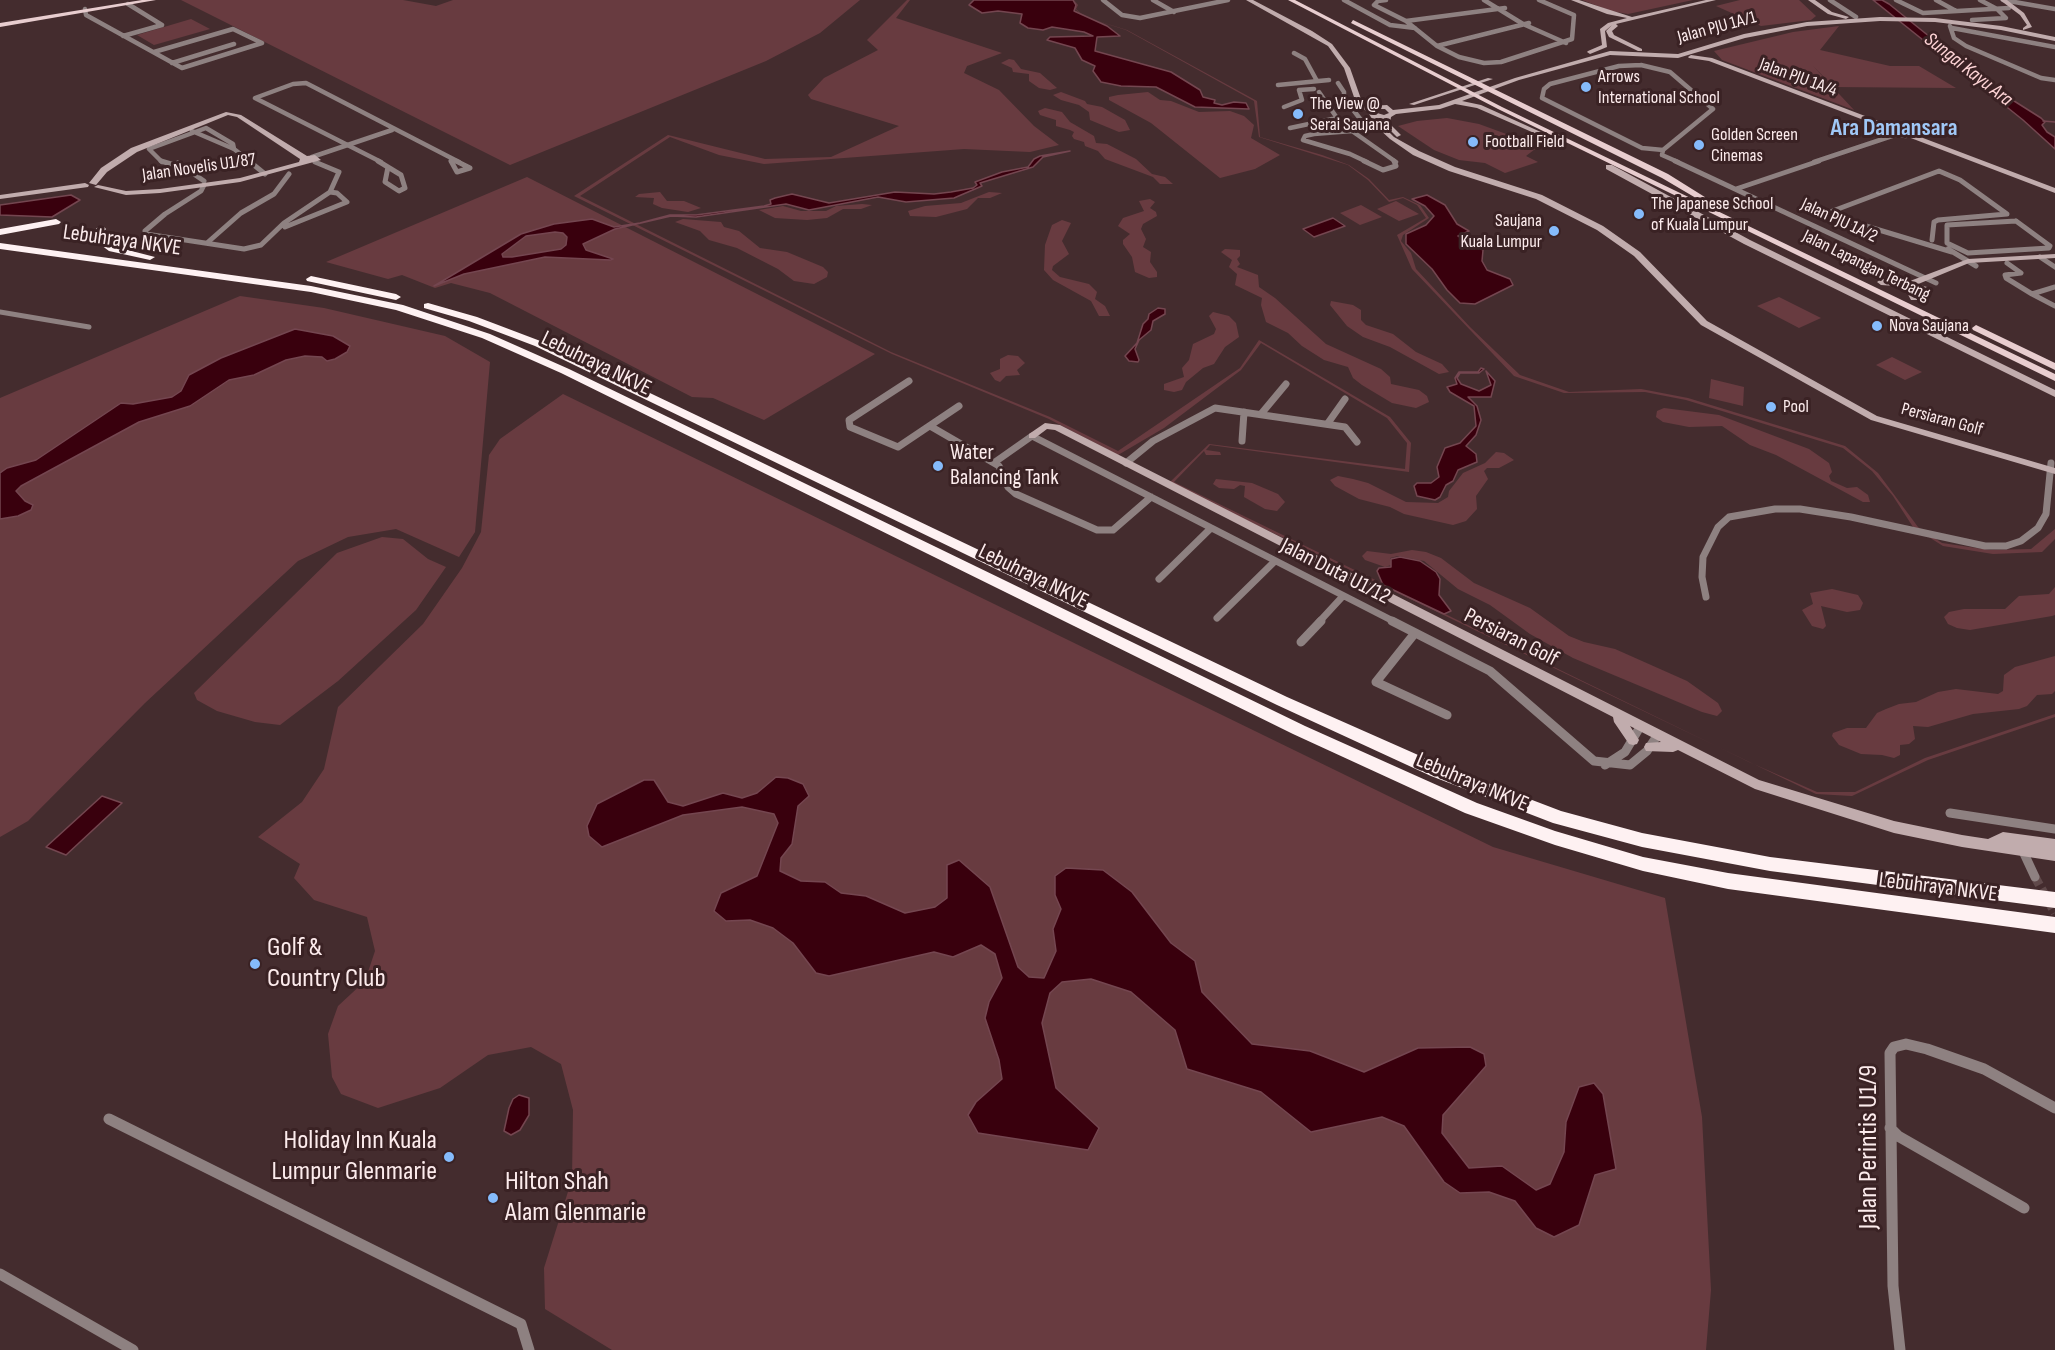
<!DOCTYPE html>
<style>
body{margin:0}
canvas{display:block;background:#442c2e}
</style>
<canvas width="2055" height="1350"></canvas>
<script>
const context = document.querySelector('canvas').getContext('2d');
context.lineJoin = 'round';
function fill(path, color) {
  context.fillStyle = color;
  context.fill(path, 'evenodd');
}
function toPath(rows) {
  const path = new Path2D();
  for (const r of rows) {
    path.moveTo(r[0], r[1]);
    for (let i = 2; i < r.length; i += 2) path.lineTo(r[i], r[i + 1]);
  }
  return path;
}
function trace(path, color, width, dash) {
  context.strokeStyle = color;
  context.lineWidth = width;
  context.lineCap = dash ? 'butt' : 'round';
  context.setLineDash(dash || []);
  context.stroke(path);
}
function label(font, color, halo, rows, align = 'center') {
  context.font = font + ' "Sofia Sans Condensed",sans-serif';
  context.lineWidth = 6;
  context.setLineDash([]);
  context.textBaseline = 'middle';
  context.strokeStyle = halo;
  context.fillStyle = color;
  for (const [text, x, y, turn = 0] of rows) {
    context.save();
    context.translate(x, y);
    context.rotate((+turn || 0) * Math.PI / 180);
    context.textAlign = isNaN(turn) ? turn : align;
    if (halo) context.strokeText(text, 0, 0);
    context.fillText(text, 0, 0);
    context.restore();
  }
}
fill(toPath([
 [181,0,403,0,436,6,453,0,860,0,820,33,766,61,510,165],
 [907,0,910,0,896,18,1002,53,967,66,964,73,999,90,1034,126,1059,145,1030,152,964,149,764,164,719,155,670,137,580,196,891,352,1050,417,1118,451,1240,368,1259,340,1390,417,1411,443,1409,472,1210,445,1206,450,1220,452,1221,455,1206,455,1204,451,1174,482,1749,762,1817,792,1855,792,1925,758,2055,714,2055,717,1928,760,1852,796,1816,794,1169,483,1209,444,1405,469,1407,443,1387,418,1261,343,1241,370,1164,428,1118,455,1049,419,892,354,574,196,668,135,765,159,831,157,899,126,811,99,808,95,824,78,878,50,867,40],
 [1074,0,1078,5,1076,9,1085,17,1127,30,1257,101,1260,137,1322,155,1349,165,1369,179,1389,200,1403,197,1420,205,1429,218,1403,235,1401,241,1411,253,1416,269,1470,327,1520,375,1569,392,1641,389,1688,398,1845,446,1878,473,1918,527,1942,543,1990,550,2031,549,2055,529,2055,539,2042,552,1993,554,1943,546,1913,527,1893,496,1872,471,1843,448,1686,400,1645,392,1564,393,1514,376,1412,269,1397,235,1426,218,1417,205,1403,198,1389,202,1368,180,1348,165,1259,137,1254,101,1126,30,1085,17,1075,9,1077,5],
 [1582,0,1693,0,1628,14,1611,11],
 [1740,0,1799,0,1816,16,1811,20,1761,26,1716,6],
 [191,19,210,29,154,45,137,35],
 [1839,26,1820,50,1890,66,1919,66,1956,88,1834,87,1813,66,1854,110,1722,60,1714,51,1793,32],
 [1009,59,1014,60,1021,69,1040,73,1057,88,1050,90,1039,88,1029,81,1029,74,1013,72,1012,68,1001,63],
 [1061,92,1085,101,1087,104,1102,107,1125,120,1130,130,1119,132,1090,120,1089,112,1079,105,1061,100,1053,95],
 [1148,92,1160,100,1171,101,1199,112,1230,111,1244,116,1254,125,1251,138,1280,155,1255,169,1220,178,1151,123,1109,100,1109,97,1118,95],
 [1045,108,1062,112,1070,122,1094,136,1096,143,1107,144,1136,159,1152,174,1165,177,1173,184,1160,184,1153,177,1105,159,1098,151,1085,146,1084,142,1074,139,1072,136,1074,132,1070,130,1056,126,1056,120,1040,115,1038,111],
 [1447,118,1479,124,1539,146,1526,156,1538,162,1505,173,1485,163,1459,160,1434,150,1398,126,1417,121],
 [527,177,875,354,764,420,713,398,692,397,490,293,451,283,435,288,402,275,388,279,326,262],
 [660,192,667,201,684,201,701,208,688,212,662,208,653,204,654,198,635,197,639,194],
 [989,192,1002,193,990,198,978,198,967,209,936,217,910,216,908,211,925,206,961,203],
 [1150,199,1155,202,1150,208,1156,212,1157,216,1143,224,1141,229,1146,239,1143,247,1151,252,1150,262,1157,272,1157,277,1149,278,1135,272,1132,257,1123,244,1123,240,1130,234,1118,226,1123,218,1144,211,1139,201],
 [1396,201,1419,214,1399,221,1377,209],
 [862,204,872,205,861,209,843,209,827,218,807,220,775,218,759,210,783,206,801,211,826,211,836,206],
 [1361,205,1382,217,1360,225,1340,213],
 [683,219,721,222,724,227,739,231,760,248,787,252,823,267,828,272,827,277,814,284,794,281,778,269,737,248,709,240,700,231,675,222],
 [1062,220,1071,223,1062,241,1069,254,1053,266,1052,270,1060,277,1089,284,1097,292,1095,299,1105,306,1110,316,1099,316,1091,301,1053,280,1044,270,1045,245,1052,225],
 [1225,249,1240,250,1240,256,1237,259,1240,264,1237,267,1258,275,1259,287,1275,298,1326,344,1381,369,1390,377,1391,384,1419,390,1427,396,1429,402,1416,408,1392,403,1362,385,1353,378,1348,367,1324,360,1302,346,1288,333,1266,322,1261,305,1262,298,1235,285,1237,274,1229,267,1232,260,1221,252],
 [240,296,324,308,445,336,490,362,475,532,459,557,396,529,348,537,298,561,145,703,28,821,0,837,0,398],
 [1779,297,1821,318,1799,328,1757,306],
 [1331,301,1353,305,1361,310,1361,320,1366,325,1393,334,1416,352,1442,364,1449,372,1439,374,1390,347,1363,337,1347,326,1330,305],
 [1213,312,1229,316,1236,323,1239,337,1225,347,1214,364,1203,368,1186,382,1182,390,1174,392,1164,390,1164,384,1184,377,1182,368,1189,360,1193,344,1214,334,1216,329,1209,316],
 [1008,355,1018,356,1025,363,1017,370,1020,375,1006,376,1000,382,995,380,990,373,1000,369,1000,359],
 [1892,357,1922,372,1905,380,1876,365],
 [1711,379,1744,387,1743,406,1709,398],
 [563,394,1493,847,1665,898,1702,1117,1711,1290,1706,1350,612,1350,545,1309,544,1268,572,1179,573,1110,561,1064,531,1047,488,1055,440,1088,378,1108,341,1094,332,1077,328,1034,338,1006,365,981,375,951,367,917,314,900,294,878,300,864,258,837,302,802,324,769,338,707,423,624,462,568,481,532,489,455,500,439],
 [1664,408,1719,415,1809,449,1829,463,1832,472,1829,476,1831,481,1847,488,1857,487,1868,495,1870,502,1863,502,1776,455,1750,445,1722,426,1689,427,1663,422,1656,417,1657,411],
 [1496,452,1504,453,1514,460,1499,468,1487,468,1484,471,1488,479,1476,496,1477,509,1466,521,1453,525,1404,514,1390,507,1359,499,1335,486,1330,480,1338,476,1353,479,1368,483,1406,502,1438,503,1448,497,1449,491,1463,473,1485,463],
 [1216,479,1252,483,1278,494,1285,502,1277,511,1265,509,1244,497,1245,486,1240,485,1234,489,1219,488,1213,484],
 [382,537,403,539,428,559,446,567,416,610,338,681,280,725,255,722,217,711,197,700,194,693,337,553],
 [1367,551,1391,554,1412,550,1426,552,1441,558,1474,583,1530,608,1569,636,1584,642,1615,649,1687,681,1718,703,1722,711,1717,716,1702,712,1573,658,1530,634,1490,605,1458,589,1424,561,1398,556,1390,558,1391,565,1385,567,1365,560,1362,556],
 [2055,587,2055,615,2052,616,1970,630,1957,628,1948,624,1944,617,1949,612,1964,609,2005,609,2019,596,2049,594],
 [1832,589,1858,595,1863,603,1860,610,1847,612,1821,606,1826,626,1823,629,1812,626,1802,610,1813,604,1810,593],
 [2055,656,2055,691,2052,694,2037,695,2027,706,2019,709,1973,714,1928,727,1913,726,1915,739,1909,744,1900,745,1900,755,1894,758,1882,755,1861,754,1839,745,1832,736,1833,733,1847,728,1866,728,1877,713,1886,709,1899,704,1916,702,1938,692,1956,689,1998,694,2003,691,2004,675,2015,667]
]), '#683b40');
const water = toPath([
 [974,0,1073,0,1076,5,1074,11,1107,26,1120,36,1097,37,1095,51,1171,72,1200,90,1203,97,1215,100,1214,103,1222,105,1234,102,1246,103,1249,109,1195,107,1156,87,1121,86,1101,82,1093,71,1095,66,1082,60,1075,48,1047,40,1050,37,1093,36,1084,32,1052,27,1043,30,1028,28,1020,23,1022,14,998,11,982,13,969,5,974,0],
 [1873,0,1882,0,1889,4,1992,87,2041,118,2045,122,2042,125,2047,132,2055,137,2055,149,2023,120,1873,0],
 [1070,151,1043,157,1033,167,980,183,982,186,954,198,906,202,878,197,809,210,786,204,696,217,671,216,615,229,583,244,586,250,613,259,610,260,545,257,464,274,434,286,521,234,554,224,592,219,614,227,640,223,670,215,696,215,764,206,771,204,770,200,775,198,792,194,829,203,895,192,934,194,951,192,973,188,977,185,975,182,1002,172,1028,167,1034,159,1040,156,1070,151],
 [555,232,563,233,567,237,566,245,561,249,512,257,503,257,502,254,526,236,555,232],
 [71,195,80,200,52,217,0,215,0,205,71,195],
 [1427,195,1445,205,1457,224,1469,231,1458,236,1483,250,1482,261,1487,270,1510,279,1513,285,1475,304,1460,303,1447,290,1432,269,1406,244,1406,234,1426,225,1434,216,1425,206,1412,199,1427,195],
 [1333,218,1345,226,1314,237,1303,229,1333,218],
 [1158,308,1165,309,1165,314,1153,321,1151,330,1139,340,1135,349,1139,360,1138,362,1129,361,1125,356,1137,343,1143,324,1148,319,1149,314,1158,308],
 [295,329,333,336,350,346,347,352,335,359,327,361,322,357,305,356,286,360,254,375,229,380,190,406,139,422,21,486,16,491,25,501,33,505,31,510,18,516,0,519,0,473,7,468,36,460,121,403,133,404,172,397,181,391,189,375,221,358,295,329],
 [1481,368,1484,369,1479,373,1460,373,1457,378,1461,384,1479,391,1491,385,1486,371,1495,381,1491,397,1468,397,1477,406,1481,420,1476,435,1466,446,1476,454,1477,462,1458,470,1453,481,1446,485,1440,497,1435,500,1417,496,1414,486,1417,483,1431,483,1439,477,1437,467,1445,448,1460,443,1476,426,1474,406,1450,392,1447,387,1457,384,1455,378,1459,372,1478,372,1481,368],
 [1400,557,1420,561,1436,572,1440,579,1439,595,1451,611,1444,614,1383,585,1377,571,1379,568,1391,567,1391,559,1400,557],
 [776,777,788,778,803,784,809,796,798,806,792,844,781,858,780,871,801,881,825,882,841,893,866,896,905,913,935,907,947,898,947,865,959,860,990,887,1018,967,1029,977,1044,978,1056,951,1053,929,1061,909,1055,895,1055,876,1066,868,1103,870,1132,892,1171,943,1195,961,1202,992,1252,1044,1310,1051,1364,1072,1418,1048,1470,1047,1484,1054,1486,1066,1443,1115,1442,1133,1469,1168,1502,1166,1536,1190,1550,1184,1564,1152,1566,1122,1579,1087,1594,1083,1603,1094,1616,1169,1595,1175,1579,1225,1554,1237,1536,1228,1515,1201,1489,1192,1460,1193,1444,1182,1404,1126,1382,1117,1311,1132,1261,1092,1187,1069,1175,1030,1131,992,1091,979,1062,982,1050,993,1042,1023,1056,1088,1099,1128,1088,1150,978,1133,968,1115,976,1102,1002,1079,999,1060,985,1018,989,1002,1002,978,995,954,981,945,953,957,934,952,829,976,816,973,793,943,773,928,750,920,726,921,714,911,721,893,757,876,778,823,774,814,742,807,683,815,602,847,589,836,587,826,597,804,644,780,654,780,668,802,683,806,723,793,742,798,757,793,776,777],
 [102,796,122,803,66,855,46,847,102,796],
 [519,1095,529,1098,529,1115,520,1130,511,1135,504,1131,509,1108,513,1099,519,1095]
]);
fill(water, '#39000d');
trace(water, '#744650', 1.5);
trace(toPath([
 [2043,121,2055,122]
]), '#744650', 1.5);
trace(toPath([
 [2035,877,2055,913]
]), '#60494a', 9, [9, 4.5]);
trace(toPath([
 [1103,0,1122,15,1140,18,1228,0],
 [1153,0,1174,12],
 [1344,0,1390,25,1415,28],
 [1386,0,1378,1,1374,5,1406,21,1437,46,1459,57,1484,63,1501,62,1572,39,1574,15,1539,0],
 [1484,0,1523,24,1566,43],
 [1830,0,1856,17],
 [1896,0,1923,13,2009,8],
 [1936,0,1956,11],
 [2003,0,2055,9],
 [128,4,162,25],
 [85,9,86,15,182,68,262,43],
 [1972,20,2006,18,1997,9,1980,0],
 [1406,21,1505,8],
 [1950,26,1954,38,1966,46,2041,78,2055,80],
 [1952,28,2055,47],
 [123,36,162,25],
 [1437,46,1529,23],
 [154,52,233,29,262,43],
 [1294,53,1305,59,1317,81],
 [172,63,234,44],
 [1641,65,1670,72,1713,109,1663,150,1642,148,1542,98,1544,89,1550,84,1619,66,1641,65],
 [1338,83,1344,92,1344,98,1361,120,1352,131],
 [1278,85,1329,80],
 [1284,107,1302,100,1299,90,1314,89],
 [1290,128,1337,118,1319,92],
 [192,131,234,149,251,162],
 [1352,131,1396,162],
 [1352,131,1314,134,1305,136,1303,140,1350,154,1367,162],
 [1663,150,1662,155,1678,162],
 [312,157,392,130],
 [162,162,149,149,206,128,233,144,234,149],
 [381,162,255,98,293,84,306,83,459,162],
 [1814,162,1895,135,1906,136]
]), '#8e8181', 4.5);
trace(toPath([
 [161,161,181,167],
 [249,161,265,174],
 [378,161,401,175,405,188,399,191,385,182,388,167],
 [451,161,457,172,470,168,456,161],
 [1364,161,1383,170,1396,166,1394,161],
 [1675,161,1936,283],
 [178,163,204,181],
 [204,185,201,191,165,214,145,231,146,234,244,249,261,245,284,223,330,192,339,172,315,162],
 [1736,189,1819,161],
 [2016,221,2050,246,2049,248,1968,253,1947,243,1947,225,2016,221],
 [285,227,347,202,337,193,330,192],
 [1932,240,1934,222,1938,220,2007,214,1960,180,1939,171,1830,212,1846,220,1952,252],
 [207,243,241,213,274,194,289,174],
 [1948,249,1976,266],
 [2040,257,2055,267],
 [2007,263,2021,273,2005,275,2006,278,2032,294],
 [2055,287,2032,294,2055,306],
 [0,312,89,327]
]), '#8e8181', 5);
trace(toPath([
 [909,381,849,420,850,427,898,447,959,406],
 [1261,414,1286,384],
 [1328,423,1345,399],
 [930,426,999,466,1008,487,1016,494,1097,530,1113,530,1151,497],
 [1242,441,1244,412],
 [995,462,1032,436,1395,622],
 [1126,463,1153,441,1215,408,1345,427,1357,442],
 [1159,579,1211,528],
 [1706,597,1702,577,1703,557,1718,527,1729,517,1775,509,1800,509,1851,517,1985,546,2006,546,2021,541,2038,528,2046,514,2051,463],
 [1217,618,1275,561],
 [1319,622,1343,596]
]), '#8e8181', 7);
trace(toPath([
 [1392,621,1490,671,1594,761,1630,765,1647,751,1657,736],
 [1415,633,1376,682,1447,715],
 [1301,642,1321,621],
 [1605,765,1625,752,1640,727],
 [1950,813,2055,829],
 [2021,847,2035,877]
]), '#8e8181', 9);
trace(toPath([
 [109,1119,521,1324,529,1350],
 [1890,1128,1898,1136,2024,1208],
 [0,1274,133,1350],
 [1900,1350,1893,1286,1890,1053,1894,1047,1906,1044,1927,1049,1984,1069,2055,1108]
]), '#8e8181', 11);
fill(toPath([
 [1246,0,1253,0,1312,31,1332,44,1350,68,1361,99,1369,106,1387,105,1393,110,1439,105,1515,78,1610,51,1678,54,1744,34,1807,22,1880,17,1935,18,2001,26,2055,37,2055,41,2001,30,1935,22,1880,21,1807,26,1745,38,1678,58,1610,55,1519,80,1462,101,1481,105,1543,133,1543,135,1541,136,1477,108,1455,104,1440,109,1396,114,1391,117,1390,124,1401,135,1397,137,1385,125,1384,119,1378,118,1383,126,1394,137,1419,151,1455,167,1542,195,1603,226,1640,252,1707,321,1877,416,2055,468,2055,474,1871,420,1701,325,1634,256,1597,230,1536,199,1449,171,1413,155,1390,139,1378,128,1369,114,1355,100,1344,68,1328,46,1246,0],
 [1374,109,1385,109,1389,113,1384,115,1377,113,1373,111,1374,109],
 [1571,0,1579,0,1632,17,1706,0,1716,0,1616,24,1618,26,1612,31,1614,35,1642,49,1642,51,1638,51,1609,37,1606,31,1612,25,1605,31,1607,47,1590,54,1587,52,1588,51,1602,45,1600,29,1608,23,1627,18,1607,14,1571,0],
 [1808,0,1815,0,1832,12,1849,17,1846,19,1828,14,1808,0],
 [2000,0,2007,0,2024,13,2032,27,2023,30,2023,28,2027,25,2020,15,2000,0],
 [1691,55,1712,58,2055,188,2055,193,1709,61,1689,58,1688,57,1691,55],
 [1488,78,1493,79,1414,105,1409,104,1488,78],
 [226,112,241,115,307,156,315,155,321,160,240,182,160,193,126,195,94,187,98,185,126,191,160,189,240,178,299,162,300,159,237,117,228,115,137,152,107,172,96,185,89,183,101,168,131,148,226,112],
 [1606,165,1612,165,1750,240,2055,390,2055,397,1744,244,1606,169,1606,165],
 [85,183,89,185,88,187,0,199,0,195,85,183],
 [2055,254,2055,258,1969,263,1911,287,1881,285,1877,282,1881,279,1910,281,1968,259,2055,254],
 [1920,285,1927,287,1915,292,1918,298,1917,300,1911,300,1906,291,1920,285],
 [1045,423,1060,425,1759,780,1894,821,1962,835,1988,839,2003,832,2055,839,2055,861,1962,847,1894,833,1755,789,1678,750,1673,752,1646,751,1644,747,1646,743,1661,742,1630,726,1639,740,1637,744,1633,745,1629,744,1614,722,1613,717,1055,430,1047,429,1035,438,1029,438,1029,434,1045,423]
]), '#c1acad');
fill(toPath([
 [142,0,156,0,0,27,0,23,142,0],
 [1288,0,1295,0,1502,107,2055,374,2055,381,1498,109,1288,0],
 [1353,20,1668,174,1708,199,1701,201,1662,178,1351,23,1353,20],
 [1976,325,2055,363,2055,370,1973,330,1972,328,1976,325]
]), '#e8cdcf');
fill(toPath([
 [56,219,61,222,59,224,0,235,0,229,56,219],
 [98,227,104,227,106,229,100,236,116,247,155,257,150,260,109,251,89,236,98,227],
 [0,243,311,286,403,305,490,334,569,369,1305,726,1477,803,1555,831,1643,857,1728,873,2055,917,2055,933,1728,889,1643,871,1555,845,1465,813,1293,734,561,373,482,338,396,310,311,292,0,249,0,243],
 [311,276,396,294,401,297,396,300,307,281,306,279,311,276],
 [428,303,477,317,543,342,1287,697,1443,766,1561,811,1642,833,1770,857,2055,892,2055,908,1770,871,1642,847,1553,823,1431,776,1277,705,535,346,469,321,424,308,424,304,428,303]
]), '#fef1f2');
for (const [x, y, r, color] of [
 [1586,87,6,"#85bbfb"],
 [1298,114,6,"#85bbfb"],
 [1473,142,6,"#85bbfb"],
 [1699,145,6,"#85bbfb"],
 [1639,214,6,"#85bbfb"],
 [1554,231,6,"#85bbfb"],
 [1877,326,6,"#85bbfb"],
 [1771,407,6,"#85bbfb"],
 [938,466,6,"#85bbfb"],
 [255,964,6,"#85bbfb"],
 [449,1157,6,"#85bbfb"],
 [493,1198,6,"#85bbfb"]
]) {
  const dot = new Path2D();
  dot.arc(x, y, r, 0, 2 * Math.PI);
  context.fillStyle = color;
  context.fill(dot);
  trace(dot, '#3a2224', 2);
}
label('18px', '#fcebec', '#3a2224', [
 ["Jalan PJU 1A/1",1717,28,-15],
 ["Jalan PJU 1A/4",1798,78,20],
 ["Jalan Novelis U1/87",199,168,-8],
 ["Jalan PJU 1A/2",1839,221,25],
 ["Jalan Lapangan Terbang",1866,266,26],
 ["Persiaran Golf",1942,420,15]
]);
label('18px', '#fcebec', '#3a2224', [
 ["Arrows",1598,77],
 ["International School",1598,98],
 ["The View @",1310,104],
 ["Serai Saujana",1310,125],
 ["Golden Screen",1711,135],
 ["Cinemas",1711,156],
 ["Football Field",1485,142],
 ["The Japanese School",1651,204],
 ["of Kuala Lumpur",1651,225],
 ["Saujana",1542,221,"right"],
 ["Kuala Lumpur",1542,242,"right"],
 ["Nova Saujana",1889,326],
 ["Pool",1783,407]
], 'left');
label('italic 20px', '#fed4d6', '#3a2224', [
 ["Sungai Kayu Ara",1968,70,38]
]);
label('22px', '#fcebec', '#3a2224', [
 ["Lebuhraya NKVE",122,241,8],
 ["Lebuhraya NKVE",596,364,26],
 ["Jalan Duta U1/12",1335,572,27],
 ["Lebuhraya NKVE",1033,577,26],
 ["Persiaran Golf",1511,638,27],
 ["Lebuhraya NKVE",1472,783,23],
 ["Lebuhraya NKVE",1938,888,7]
]);
label('22px', '#fcebec', '#3a2224', [
 ["Water",950,453],
 ["Balancing Tank",950,478]
], 'left');
label('bold 24px', '#a0c8f7', '#3a2224', [
 ["Ara Damansara",1894,129]
]);
label('27px', '#fcebec', '#3a2224', [
 ["Golf &",267,948],
 ["Country Club",267,979],
 ["Holiday Inn Kuala",437,1141,"right"],
 ["Lumpur Glenmarie",437,1172,"right"],
 ["Hilton Shah",505,1182],
 ["Alam Glenmarie",505,1213]
], 'left');
label('27px', '#fcebec', '#3a2224', [
 ["Jalan Perintis U1/9",1869,1147,-90]
]);
</script>
